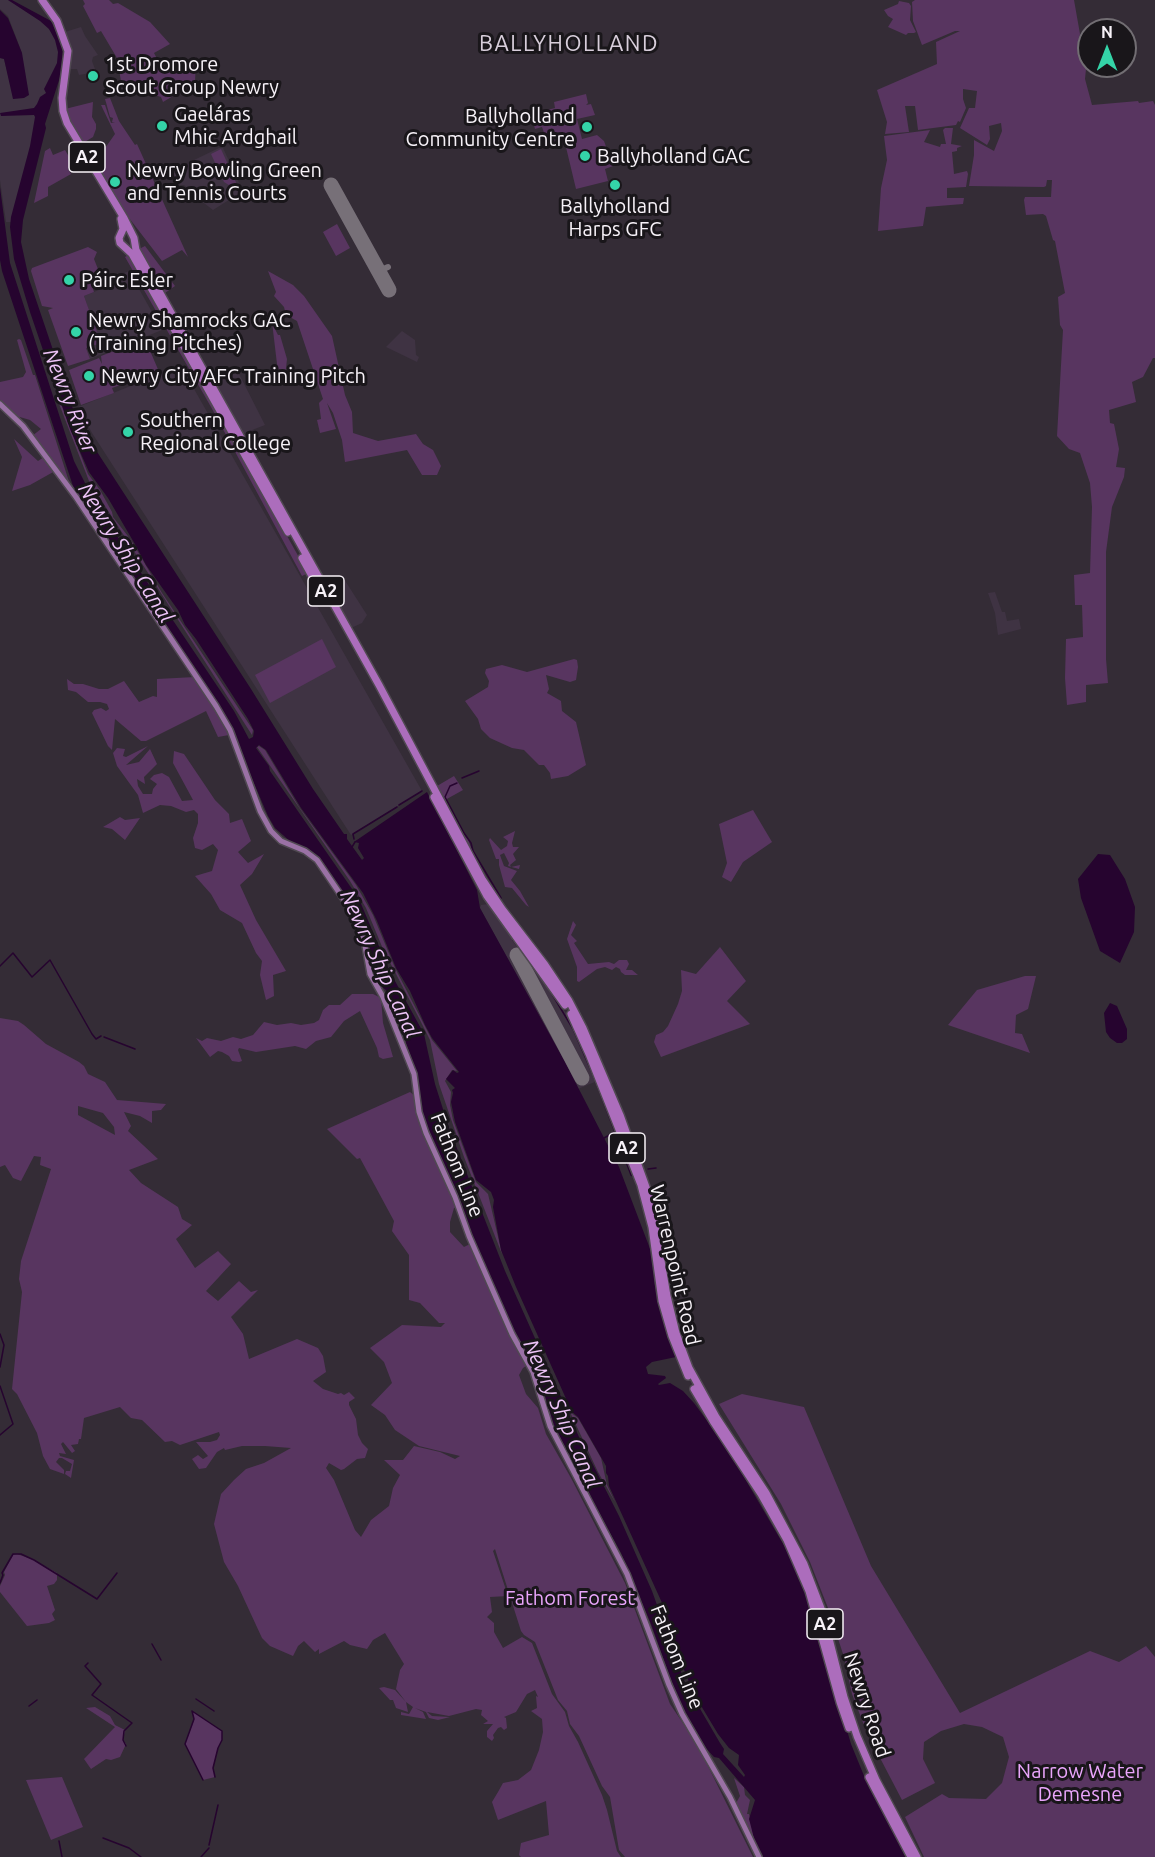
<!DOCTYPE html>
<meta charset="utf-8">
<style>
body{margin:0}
#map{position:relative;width:1155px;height:1857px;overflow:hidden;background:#342c36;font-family:Ubuntu,sans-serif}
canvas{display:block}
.north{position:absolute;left:1077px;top:18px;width:60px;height:60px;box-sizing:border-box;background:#19161a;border:2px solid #726e73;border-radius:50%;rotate:0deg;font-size:16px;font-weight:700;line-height:24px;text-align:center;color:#f7f2f8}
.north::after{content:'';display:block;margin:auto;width:21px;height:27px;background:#34d4a8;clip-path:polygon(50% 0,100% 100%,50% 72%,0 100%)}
</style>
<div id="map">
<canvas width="1155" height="1857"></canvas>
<div class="north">N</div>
</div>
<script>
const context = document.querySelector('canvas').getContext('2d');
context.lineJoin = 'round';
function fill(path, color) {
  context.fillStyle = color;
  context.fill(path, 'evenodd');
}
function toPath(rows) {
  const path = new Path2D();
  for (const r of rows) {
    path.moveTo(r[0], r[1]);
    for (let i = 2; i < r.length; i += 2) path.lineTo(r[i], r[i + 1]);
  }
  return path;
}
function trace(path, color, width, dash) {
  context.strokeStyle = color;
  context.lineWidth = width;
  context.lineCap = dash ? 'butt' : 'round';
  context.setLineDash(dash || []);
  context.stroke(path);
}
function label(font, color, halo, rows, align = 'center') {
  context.font = font + ' Ubuntu,sans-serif';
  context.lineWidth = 6;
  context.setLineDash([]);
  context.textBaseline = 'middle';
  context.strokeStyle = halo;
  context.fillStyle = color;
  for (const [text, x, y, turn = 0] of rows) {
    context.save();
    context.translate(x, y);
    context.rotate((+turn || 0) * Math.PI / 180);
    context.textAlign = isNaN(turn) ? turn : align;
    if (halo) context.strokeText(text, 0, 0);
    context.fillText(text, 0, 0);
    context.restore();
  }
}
fill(toPath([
 [0,0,8,0,43,22,57,39,60,57,11,222,6,222,0,180,0,58,4,59,12,90,22,53,8,16,0,9],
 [81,27,85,36,98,55,93,57,92,61,96,72,79,75,77,69,69,69,69,47,65,32],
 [219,148,223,148,243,191,213,210,196,197,195,194,184,185,180,185,173,174,192,161],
 [129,271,162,330,90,359,86,348,100,342,84,296,116,283,114,277],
 [402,331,415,340,416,355,419,357,417,362,386,347],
 [181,366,422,791,351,835,92,433,78,407],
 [238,372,265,425,242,434,213,382],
 [344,579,367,615,362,623,351,628,329,588],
 [995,592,1002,612,1005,612,1007,621,1019,619,1021,629,998,635,995,613,988,593],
 [488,904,536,968,568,1016,597,1081,578,1089,480,908,481,905]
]), '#3f3343');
fill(toPath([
 [83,0,109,0,113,4,118,3,150,22,170,44,154,53,164,72,196,57,195,83,163,102,161,97,145,92,141,83,128,88,126,85,122,87,117,58,101,31,97,33,83,6,85,4],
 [915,0,1074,0,1080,34,1078,44,1079,50,1087,59,1085,79,1092,105,1138,101,1139,103,1153,101,1155,105,1155,358,1153,358,1143,377,1132,382,1136,402,1109,410,1110,423,1114,424,1119,449,1116,467,1125,468,1124,477,1112,507,1106,552,1106,659,1108,683,1086,685,1086,702,1067,705,1065,678,1066,639,1083,637,1082,605,1075,605,1074,575,1090,573,1092,507,1090,483,1080,453,1069,449,1057,436,1063,330,1060,325,1058,297,1065,293,1055,241,1053,240,1046,216,1043,214,1026,215,1024,200,1025,197,1051,197,1052,180,1047,180,1046,186,1044,187,969,186,974,155,974,140,994,151,1002,131,1001,123,989,126,990,139,987,145,960,128,969,108,975,108,977,91,963,89,963,99,966,108,960,122,958,121,956,125,918,130,915,106,905,106,909,132,885,134,887,122,877,90,937,64,936,42,960,31,955,31,922,45,913,21,912,2],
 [899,1,909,3,911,6,910,20,916,32,914,33,908,33,906,35,888,27,893,19,888,16,884,10,898,4],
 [586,94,588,103,586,105,591,104,595,115,577,119,582,139,597,135,604,141,613,166,605,169,608,181,576,189,565,143,549,147,542,127,535,129,531,114,539,115,539,112,555,108,554,102],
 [110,98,119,121,135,145,137,144,188,257,182,250,162,261,126,214,94,163,105,154,103,151,115,134,101,105,105,105,111,123,115,122,112,122,113,118,110,117,107,106,105,99],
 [93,102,92,117,96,124,96,129,93,137,83,143,66,115,65,109],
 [945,128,953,128,951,144,962,146,957,148,957,151,952,152,954,174,967,171,968,174,966,187,947,188,947,198,964,198,963,204,926,207,923,226,878,231,881,188,887,160,884,136,930,130,924,142,940,147,941,144,946,144,943,130],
 [50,148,53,155,65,150,74,165,68,169,71,174,48,187,48,196,34,203,45,151],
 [221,149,239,189,237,190,224,182,211,154],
 [337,224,350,248,336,256,323,232],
 [145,246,175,286,165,293,188,334,186,334,139,249],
 [88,247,97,252,94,259,100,274,98,275,101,284,93,289,94,292,84,296,101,343,86,348,90,359,68,366,48,310,53,308,42,306,31,271,32,268],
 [130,254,306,570,306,574,302,576,211,407,125,257],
 [268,271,293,285,304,296,332,336,345,395,352,412,353,433,378,441,416,434,423,444,433,450,441,466,437,475,422,475,407,450,345,462,342,440,333,413,327,403,336,429,320,433,317,420,321,419,319,403,323,399,297,321,286,315,284,307,274,296,276,292],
 [272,322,279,324,275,329,278,335,280,335,287,359,285,378,283,380,281,379,277,364],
 [19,339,21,340,33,375,35,375,71,488,32,436,41,429,30,420,13,415,0,402,0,382,23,377,26,372,17,340],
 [145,339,160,374,131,386,129,382,112,388,114,393,81,405,69,370,99,358,102,364,101,356],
 [56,396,58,396,88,474,100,490,112,512,113,517,131,540,162,593,253,730,252,735,89,481],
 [14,439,38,461,44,457,55,471,30,485,12,491,22,457],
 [322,639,336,667,270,703,255,675],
 [574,659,577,660,578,667,576,680,570,682,546,675,549,689,547,693,561,701,562,711,576,722,586,765,568,776,551,779,550,773,544,765,539,765,524,750,512,748,490,738,481,729,478,719,465,701,488,687,489,681,485,673,486,669,502,665,527,672],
 [195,677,212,703,229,735,218,737,206,711,146,741,141,741,115,719,112,750,108,746,92,713,94,710,101,708,106,711,109,709,107,704,100,702,88,702,76,692,68,690,67,679,74,684,83,684,99,689,108,689,124,681,139,702,153,696,157,697,157,679],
 [148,746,126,765,139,762,150,749,157,764,144,777,145,784,137,779,138,786,143,794,152,794,153,789,157,784,150,779,154,775,162,773,169,777,182,801,193,800,173,763,174,751,184,754,215,800,229,814,230,823,242,819,251,841,238,852,248,863,264,854,252,874,240,885,256,920,286,971,273,975,274,996,266,1000,260,975,262,961,256,953,242,923,220,910,211,894,195,876,212,871,218,850,213,844,202,850,195,848,193,838,198,823,198,814,194,810,186,812,171,806,160,805,143,813,138,795,117,766,113,753,117,748,125,749,123,756,126,757],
 [259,746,265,750,299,807,356,885,373,915,395,968,432,1040,457,1071,452,1070,445,1081,451,1092,450,1105,453,1120,476,1182,488,1194,502,1254,464,1157,439,1084,430,1040,420,1020,383,949,366,908,350,881,257,747],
 [454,776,463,790,445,800,464,835,468,839,474,856,437,786],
 [753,810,772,842,743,862,731,882,722,877,727,863,719,824],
 [120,817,125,820,140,818,125,840,112,829,103,827],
 [515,831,512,843,513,847,519,847,513,854,516,860,510,865,511,867,520,865,519,869,508,866,509,863,504,853,500,855,501,858,504,866,517,871,511,880,520,891,529,907,526,905,512,888,505,887,499,865,499,859,496,859,489,840,490,838,501,850,507,846,508,841,503,837],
 [573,921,576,925,571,935,577,941,574,943,588,964,609,962,614,964,619,960,627,960,629,964,626,970,632,970,638,975,625,975,621,972,620,969,616,967,612,970,605,967,597,969,579,982,577,981,577,967,567,939],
 [720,947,746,981,727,1001,750,1024,661,1057,654,1042,656,1035,663,1032,668,1026,678,1004,682,991,681,970,696,974],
 [1025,976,1036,976,1028,1009,1016,1015,1015,1033,1022,1034,1030,1053,948,1025,977,990],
 [352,994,373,994,381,998,383,1023,393,1057,383,1059,379,1057,377,1048,360,1011,344,1021,331,1037,316,1041,306,1049,295,1046,256,1052,239,1048,238,1050,242,1061,239,1062,232,1061,229,1056,222,1052,218,1051,210,1057,196,1038,202,1041,207,1038,221,1041,233,1037,241,1039,253,1035,264,1022,277,1025,291,1023,301,1025,314,1023,319,1020,323,1010,329,1005,340,1005],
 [0,1018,18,1021,24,1025,46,1044,79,1062,84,1066,88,1074,105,1082,117,1100,166,1104,161,1110,152,1111,152,1123,140,1116,124,1112,131,1126,128,1131,158,1159,129,1170,141,1183,178,1207,182,1219,192,1225,176,1239,195,1268,218,1251,231,1264,206,1291,218,1301,239,1281,251,1292,258,1290,231,1317,243,1334,249,1359,297,1339,318,1348,323,1356,326,1372,313,1381,323,1389,338,1394,341,1393,344,1395,349,1392,355,1398,349,1402,349,1405,356,1419,358,1435,362,1443,368,1449,365,1458,357,1459,344,1469,341,1470,329,1463,326,1468,334,1480,355,1530,361,1537,371,1520,389,1506,393,1488,400,1475,384,1460,403,1460,414,1446,440,1452,455,1459,460,1456,419,1446,395,1430,385,1415,371,1405,392,1383,384,1362,370,1348,402,1325,441,1327,445,1323,439,1323,420,1303,409,1300,409,1255,392,1231,394,1221,360,1158,357,1159,327,1129,410,1092,416,1097,422,1122,459,1206,454,1208,450,1222,450,1232,464,1247,472,1243,529,1364,523,1368,519,1375,526,1394,538,1408,546,1434,571,1478,625,1583,670,1704,697,1744,753,1857,625,1857,619,1850,610,1797,602,1786,579,1736,570,1724,567,1711,558,1700,535,1642,524,1635,521,1631,495,1549,493,1551,508,1596,490,1597,492,1612,487,1617,494,1623,494,1632,503,1648,522,1637,532,1643,552,1694,565,1712,569,1726,578,1742,602,1795,607,1810,617,1851,621,1857,521,1857,519,1855,521,1843,549,1835,546,1801,498,1820,492,1802,498,1792,503,1783,518,1780,531,1770,539,1750,543,1732,542,1719,531,1711,537,1708,536,1696,538,1697,535,1690,527,1694,516,1712,504,1717,506,1718,507,1728,504,1730,501,1727,498,1728,493,1735,494,1738,492,1741,487,1737,487,1731,493,1724,483,1724,488,1721,481,1715,482,1710,476,1709,449,1716,427,1712,432,1716,450,1717,438,1720,429,1718,426,1712,415,1708,423,1712,426,1719,401,1715,401,1712,409,1714,413,1707,406,1702,408,1712,396,1708,393,1700,390,1700,379,1688,384,1687,395,1690,406,1702,396,1689,400,1670,404,1664,385,1633,373,1640,367,1649,350,1645,344,1641,319,1654,319,1649,315,1652,304,1641,298,1646,293,1656,270,1646,262,1638,238,1586,224,1562,214,1524,221,1494,234,1480,246,1469,264,1463,291,1448,265,1446,242,1446,225,1450,224,1448,217,1452,206,1468,199,1469,192,1459,198,1455,203,1459,208,1456,196,1442,210,1442,217,1440,220,1435,219,1432,180,1445,172,1441,165,1442,142,1420,131,1418,120,1407,84,1418,81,1439,79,1439,78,1444,71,1445,75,1451,72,1453,63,1442,61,1444,66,1454,59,1453,60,1456,74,1460,71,1478,65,1474,66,1471,70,1471,72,1464,62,1458,59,1458,56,1462,64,1470,64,1474,50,1469,43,1456,37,1433,17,1394,12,1389,22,1292,19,1279,21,1261,51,1169,40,1165,41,1157,34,1156,21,1181,13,1178,5,1165,0,1167],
 [78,1106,103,1113,114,1127,115,1135,78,1115],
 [742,1394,804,1407,871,1566,960,1713,1090,1651,1119,1662,1146,1646,1155,1657,1155,1857,924,1857,905,1817,942,1794,949,1798,986,1799,1002,1783,1009,1757,1003,1737,982,1727,964,1724,941,1731,924,1742,923,1759,935,1783,902,1800,867,1733,852,1694,844,1657,828,1608,810,1562,781,1504,719,1404],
 [570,1412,578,1418,601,1458,607,1485,615,1502,598,1472],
 [17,1554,34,1560,57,1573,57,1580,54,1584,47,1586,55,1610,52,1614,55,1620,49,1623,27,1626,0,1592,0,1586,5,1575,4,1572,13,1555],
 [95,1707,110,1716,115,1725,125,1730,123,1740,126,1744,120,1757,111,1760,106,1759,91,1769,84,1759,115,1727,86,1708],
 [192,1711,222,1731,222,1740,218,1748,213,1768,215,1777,203,1780,185,1744,194,1720],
 [62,1777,83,1827,51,1840,26,1780],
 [734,1778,744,1787,745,1795,750,1800,747,1814,749,1814,755,1842,763,1857,760,1857,735,1805,740,1796]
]), '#583560');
fill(toPath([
 [8,0,12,0,51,21,62,45,63,59,60,77,45,124,46,128,23,220,21,242,29,279,77,421,251,689,313,789,344,834,347,834,347,839,362,860,364,858,358,848,359,843,354,842,427,792,477,890,480,908,565,1062,619,1167,652,1254,655,1286,676,1357,652,1362,646,1367,648,1374,665,1376,666,1378,658,1384,659,1385,670,1383,683,1391,694,1403,727,1448,789,1554,807,1594,851,1744,869,1788,906,1857,763,1857,755,1842,749,1819,755,1800,719,1758,714,1757,704,1746,689,1721,674,1688,651,1624,621,1553,552,1426,542,1388,514,1332,432,1140,422,1110,417,1073,406,1043,405,1024,388,992,379,984,379,981,372,972,369,960,367,942,351,905,319,858,305,848,292,843,275,828,268,816,226,718,74,489,2,271,0,260,0,187,10,263,74,461,89,491,129,555,234,711,249,739,253,737,254,731,248,719,196,639,185,625,178,610,146,565,136,546,108,498,89,472,70,429,30,312,14,259,10,227,11,217,30,146,35,117,34,115,1,116,0,113,34,108,37,104,40,97,46,93,44,89,57,63,58,52,55,40,49,29,40,21],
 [259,745,266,750,301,808,363,893,377,921,396,968,410,991,425,1025,432,1038,459,1072,457,1073,453,1070,446,1079,455,1088,452,1090,453,1093,451,1102,455,1122,476,1180,491,1192,494,1200,493,1207,501,1250,516,1287,572,1412,578,1417,606,1466,606,1473,608,1476,609,1486,663,1605,674,1636,676,1650,694,1694,718,1734,729,1748,739,1755,738,1765,745,1775,744,1777,723,1754,724,1749,720,1743,685,1683,652,1591,619,1516,579,1437,505,1271,449,1128,435,1084,424,1034,389,970,359,899,270,771,269,766,256,748],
 [0,10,8,18,22,53,29,95,24,98,13,99,4,59,0,58],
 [1098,854,1110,855,1125,879,1135,907,1134,932,1120,963,1100,951,1081,898,1078,879],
 [1110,1003,1117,1006,1127,1029,1127,1039,1122,1043,1117,1043,1110,1038,1106,1032,1104,1013]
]), '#26042f');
trace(toPath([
 [462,778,479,771],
 [457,783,450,786,445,797,464,833,471,843,473,851,501,898],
 [399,805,422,791],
 [354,839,353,834,397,807],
 [352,847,355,842],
 [513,940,538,973],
 [0,966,13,953,32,977,50,960,92,1034,96,1039,101,1036],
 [543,979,573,1029,593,1075],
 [104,1037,135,1049],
 [593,1075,615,1132,604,1138],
 [615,1132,631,1175,633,1176],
 [648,1169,656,1168],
 [0,1334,4,1345,0,1367],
 [0,1435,13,1424,0,1386],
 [0,1583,3,1575,2,1573,13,1554,21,1554,34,1560,97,1599,117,1573],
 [152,1644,161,1660],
 [88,1663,85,1666,101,1684,92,1695,132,1723,124,1731,123,1740,126,1746],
 [196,1699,214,1711],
 [29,1706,37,1700],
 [203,1780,185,1744,194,1719,192,1711,222,1731,222,1740,218,1748,213,1768,215,1777],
 [103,1838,129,1848,141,1857],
 [59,1841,62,1857],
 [209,1845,218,1805],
 [201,1857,209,1848]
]), '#26042f', 1.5);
trace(toPath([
 [331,185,332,181],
 [379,271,388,267]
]), '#777078', 6);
trace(toPath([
 [331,185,389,290],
 [517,955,582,1078]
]), '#777078', 15);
const major = toPath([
 [0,404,23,426,76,497,216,706,230,730,260,811,271,831,281,841,305,851,317,860,351,910,364,940,370,974,383,997,414,1074,419,1112,426,1133,455,1197,469,1236,512,1334,533,1372,550,1426,627,1574,669,1685,682,1714,730,1797,759,1857]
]);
const highway = toPath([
 [42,0,57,21,68,51,62,98,63,111,67,123,124,218,134,238,136,250,379,685,482,879,502,909,545,965,569,1001,583,1028,620,1115,651,1201,667,1296,676,1333,689,1368,716,1417,766,1493,804,1564,822,1611,844,1697,857,1736,876,1780,917,1857],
 [121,219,123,229,119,238,120,243,132,254,288,532],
 [302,558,317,585],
 [434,797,487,896,565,1005],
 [571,1014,589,1054,641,1185,652,1227,662,1301,672,1336,688,1376],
 [694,1389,713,1421,761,1494,787,1540,809,1591,840,1702,849,1728],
 [869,1777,911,1857]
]);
trace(major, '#504952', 8);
trace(highway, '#504952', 10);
trace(major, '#9a71a5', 5);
trace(highway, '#ac6dbc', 7);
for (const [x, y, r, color] of [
 [93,76,6,"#34d4a8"],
 [162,126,6,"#34d4a8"],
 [587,127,6,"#34d4a8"],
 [585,156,6,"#34d4a8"],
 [115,182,6,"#34d4a8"],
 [615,185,6,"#34d4a8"],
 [69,280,6,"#34d4a8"],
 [76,332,6,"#34d4a8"],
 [89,376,6,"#34d4a8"],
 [128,432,6,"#34d4a8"]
]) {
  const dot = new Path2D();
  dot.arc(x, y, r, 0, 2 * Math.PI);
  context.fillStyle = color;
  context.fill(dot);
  trace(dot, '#19161a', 2);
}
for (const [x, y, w] of [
 [87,157,36],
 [326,591,36],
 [627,1148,36],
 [825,1624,36]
]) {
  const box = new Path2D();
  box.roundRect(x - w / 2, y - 15, w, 30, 4.5);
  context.fillStyle = '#19161a';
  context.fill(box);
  trace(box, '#f7f2f8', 1.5);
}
label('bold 18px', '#f7f2f8', null, [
 ["A2",87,157],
 ["A2",326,591],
 ["A2",627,1148],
 ["A2",825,1624]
]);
label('20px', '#f7f2f8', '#19161a', [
 ["1st Dromore",105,64],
 ["Scout Group Newry",105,87],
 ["Gaeláras",174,114],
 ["Mhic Ardghail",174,137],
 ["Ballyholland",575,116,"right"],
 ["Community Centre",575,139,"right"],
 ["Ballyholland GAC",597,156],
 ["Newry Bowling Green",127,170],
 ["and Tennis Courts",127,193],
 ["Ballyholland",615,206,"center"],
 ["Harps GFC",615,229,"center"],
 ["Páirc Esler",81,280],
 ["Newry Shamrocks GAC",88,320],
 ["(Training Pitches)",88,343],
 ["Newry City AFC Training Pitch",101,376],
 ["Southern",140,420],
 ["Regional College",140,443]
], 'left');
label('20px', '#f7f2f8', '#19161a', [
 ["Fathom Line",457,1165,68],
 ["Warrenpoint Road",675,1265,77],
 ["Fathom Line",677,1657,68],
 ["Newry Road",867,1705,72]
]);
label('20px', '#eaa5fc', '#19161a', [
 ["Fathom Forest",570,1598],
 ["Narrow Water",1080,1771],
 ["Demesne",1080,1794]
]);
label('italic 21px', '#eec4f8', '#19161a', [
 ["Newry River",70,401,68],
 ["Newry Ship Canal",126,553,58],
 ["Newry Ship Canal",380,964,65],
 ["Newry Ship Canal",562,1414,66]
]);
context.letterSpacing = '1.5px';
label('22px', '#d8cedb', '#19161a', [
 ["BALLYHOLLAND",569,44]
]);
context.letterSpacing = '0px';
</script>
